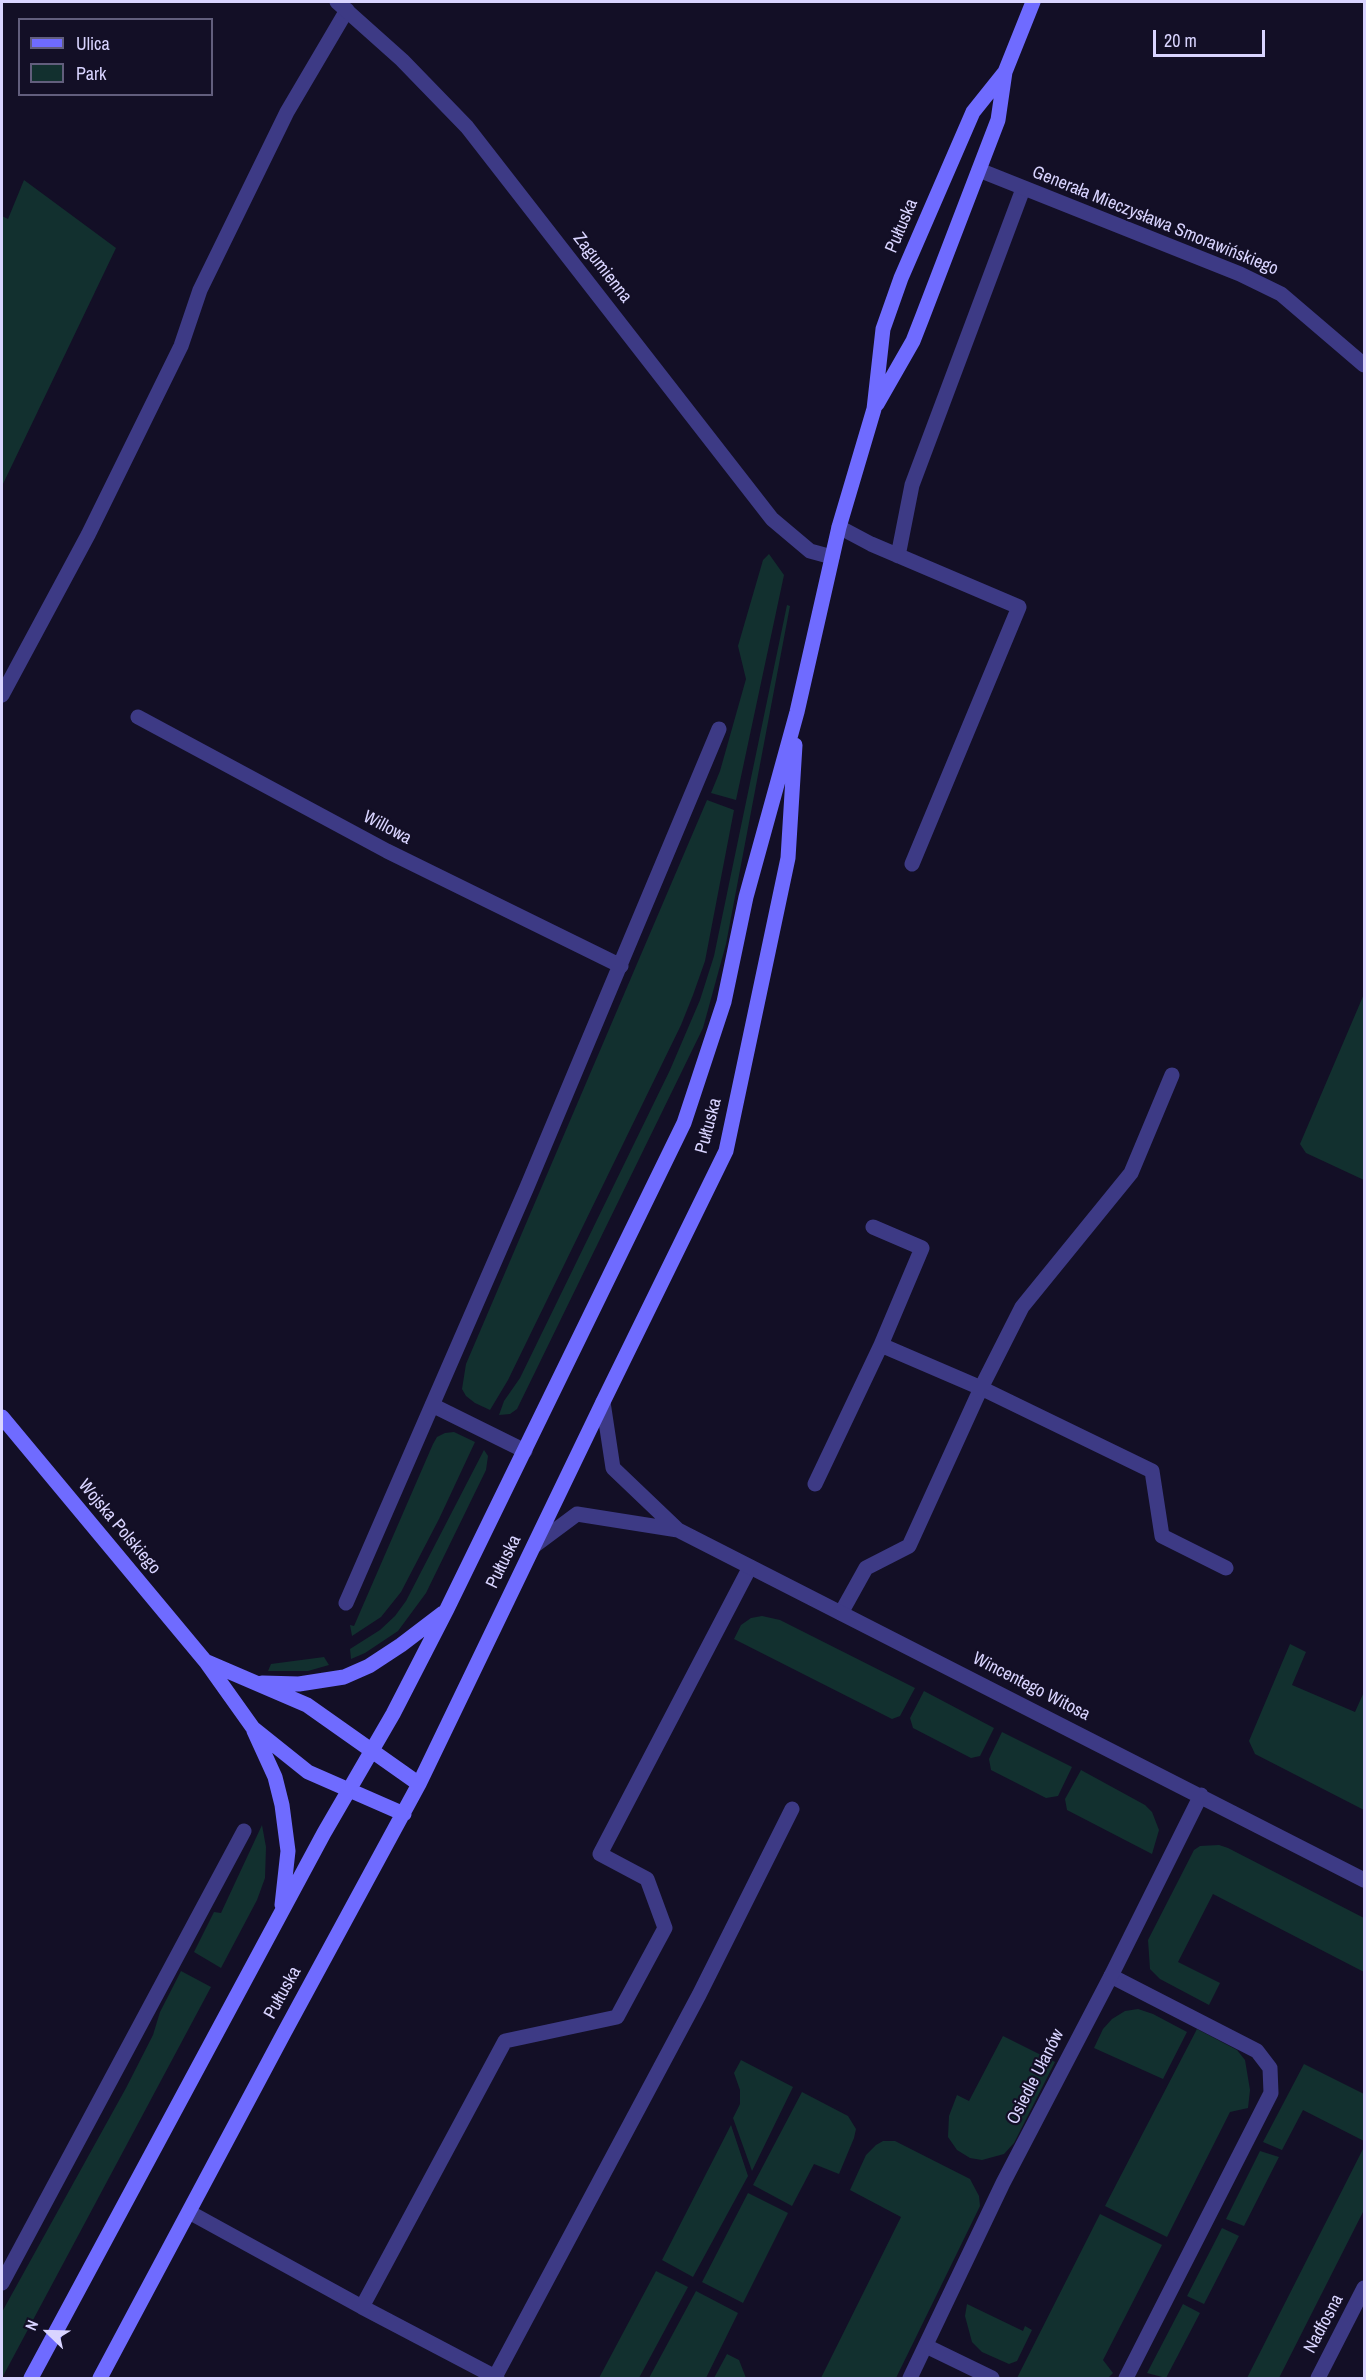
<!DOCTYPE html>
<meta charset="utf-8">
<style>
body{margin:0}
#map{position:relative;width:1366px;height:2380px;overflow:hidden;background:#130f26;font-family:"Archivo Narrow",sans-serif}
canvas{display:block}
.frame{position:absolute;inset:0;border:3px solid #d9d4ff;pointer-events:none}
.legend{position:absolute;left:18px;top:18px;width:195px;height:78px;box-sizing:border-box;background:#130f26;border:2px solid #625e7d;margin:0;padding:8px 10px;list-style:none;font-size:18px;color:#d9d4ff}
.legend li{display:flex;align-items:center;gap:12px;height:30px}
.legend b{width:30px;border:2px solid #625e7d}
.north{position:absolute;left:18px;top:2302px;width:60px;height:60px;-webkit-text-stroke:4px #130f26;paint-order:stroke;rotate:293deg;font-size:16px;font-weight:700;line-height:24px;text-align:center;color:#d9d4ff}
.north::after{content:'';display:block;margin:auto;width:21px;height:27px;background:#d9d4ff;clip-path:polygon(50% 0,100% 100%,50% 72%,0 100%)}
.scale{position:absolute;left:1153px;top:30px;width:112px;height:27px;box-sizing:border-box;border:3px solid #d9d4ff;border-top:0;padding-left:8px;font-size:18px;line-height:21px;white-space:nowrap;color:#d9d4ff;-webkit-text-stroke:4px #130f26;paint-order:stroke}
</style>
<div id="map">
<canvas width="1366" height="2380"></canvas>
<div class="frame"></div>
<ul class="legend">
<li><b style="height:8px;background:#6f6bff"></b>Ulica</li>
<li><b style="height:16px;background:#12302f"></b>Park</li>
</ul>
<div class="north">N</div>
<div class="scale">20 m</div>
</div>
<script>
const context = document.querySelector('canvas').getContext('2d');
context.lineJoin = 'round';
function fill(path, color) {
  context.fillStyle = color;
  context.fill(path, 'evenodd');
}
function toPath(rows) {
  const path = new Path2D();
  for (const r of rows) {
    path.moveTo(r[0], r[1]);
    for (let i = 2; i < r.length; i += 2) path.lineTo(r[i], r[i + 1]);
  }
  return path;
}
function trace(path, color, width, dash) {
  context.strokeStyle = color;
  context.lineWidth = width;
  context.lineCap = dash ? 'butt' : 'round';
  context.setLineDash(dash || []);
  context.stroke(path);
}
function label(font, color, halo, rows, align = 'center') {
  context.font = font + ' "Archivo Narrow",sans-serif';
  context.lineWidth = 4.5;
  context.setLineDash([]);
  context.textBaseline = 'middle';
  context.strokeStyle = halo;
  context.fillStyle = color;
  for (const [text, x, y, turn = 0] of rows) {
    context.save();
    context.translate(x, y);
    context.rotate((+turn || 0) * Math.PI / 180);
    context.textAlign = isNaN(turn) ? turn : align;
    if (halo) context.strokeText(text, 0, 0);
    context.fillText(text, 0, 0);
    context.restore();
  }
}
fill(toPath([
 [24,180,116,248,2,486,2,216,8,219],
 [769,554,784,575,736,800,711,793,720,771,746,679,738,646,763,560],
 [787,605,790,606,726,944,703,1028,517,1409,510,1414,499,1415,504,1401,520,1378,670,1070,700,1000,714,956],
 [707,800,734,810,705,961,693,995,681,1025,508,1380,490,1410,475,1403,466,1396,462,1389,466,1364],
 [1364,994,1364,1180,1306,1153,1300,1144],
 [454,1432,475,1442,439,1519,401,1592,381,1617,352,1636,350,1625,354,1626,433,1444,437,1437,445,1433],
 [484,1450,488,1456,486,1470,426,1593,398,1631,365,1653,351,1659,350,1649,380,1630,395,1616,406,1601],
 [762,1616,780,1620,915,1688,900,1716,892,1719,734,1639,741,1625,751,1618],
 [1290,1644,1306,1652,1292,1685,1355,1712,1364,1692,1364,1810,1255,1754,1249,1741],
 [324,1657,329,1665,308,1671,268,1671,271,1664],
 [924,1691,994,1728,980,1756,971,1758,913,1728,910,1718],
 [1002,1732,1072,1767,1058,1796,1046,1798,991,1770,989,1759],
 [1081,1770,1145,1805,1152,1812,1159,1830,1152,1854,1067,1810,1065,1799],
 [262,1825,266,1847,265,1878,257,1900,221,1968,194,1952,214,1912,221,1913],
 [1219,1845,1228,1848,1364,1918,1364,1972,1213,1894,1178,1962,1220,1983,1209,2005,1160,1979,1150,1969,1148,1940,1194,1850,1200,1846],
 [181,1971,211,1987,2,2378,2,2312,126,2088,153,2035,160,2012],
 [1138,2009,1153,2014,1187,2032,1163,2079,1094,2048,1103,2029,1112,2019,1125,2011],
 [1197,2029,1237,2050,1245,2060,1250,2090,1248,2108,1230,2112,1167,2237,1105,2206],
 [1003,2036,1055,2062,1014,2143,1004,2154,982,2160,970,2158,957,2150,948,2137,949,2116,957,2095,969,2101],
 [741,2060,793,2087,752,2171,733,2118,740,2104,740,2090,734,2073],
 [1304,2064,1364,2094,1364,2141,1303,2110,1282,2150,1263,2142],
 [802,2092,848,2116,856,2129,854,2138,839,2174,814,2164,792,2206,753,2185],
 [731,2125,748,2176,693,2277,662,2260],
 [883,2141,895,2141,970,2179,979,2196,980,2206,896,2378,821,2378,901,2217,850,2190,866,2155,876,2145],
 [1364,2147,1364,2210,1279,2378,1247,2378],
 [1260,2151,1279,2157,1244,2226,1226,2219],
 [748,2193,788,2213,743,2303,702,2282],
 [1100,2214,1162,2245,1103,2360,1113,2373,1108,2378,1017,2378],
 [1222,2228,1239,2236,1204,2304,1187,2296],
 [656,2271,688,2287,639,2378,599,2378],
 [696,2291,738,2313,706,2378,649,2378],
 [967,2304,1023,2331,1025,2326,1032,2330,1017,2361,1009,2364,982,2352,972,2342,965,2316],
 [1183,2304,1200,2313,1166,2378,1147,2373],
 [727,2354,739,2360,746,2378,714,2378]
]), '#12302f');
trace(toPath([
 [839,527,871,544,1019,607,912,864],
 [898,556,912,485,1023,189],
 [2,695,88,535,181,346,200,290,287,112,347,10],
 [873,1227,922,1248,881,1345],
 [815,1484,881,1345,981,1388,1022,1307,1131,1173,1172,1075],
 [841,1613,866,1568,909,1546,981,1388,1152,1471,1162,1536,1226,1568],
 [1111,1976,1257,2051,1270,2068,1271,2093,1126,2378],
 [189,2212,362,2307,505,2041,617,2017,665,1928,647,1879,600,1854,750,1567],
 [362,2307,497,2378],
 [926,2346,992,2378],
 [495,2377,699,1995,792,1809]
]), '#3d3a85', 15);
trace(toPath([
 [337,2,402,60,467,127,772,519,810,551,832,557],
 [979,170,1240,274,1281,294,1364,365],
 [138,717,387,851,621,966],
 [603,1402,613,1468,678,1530,1364,1880],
 [432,1405,525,1451],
 [534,1546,577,1514,678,1530],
 [346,1603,527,1187,719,729],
 [2,2283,244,1831],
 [910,2378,1003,2183,1111,1976,1201,1795],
 [1318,2378,1364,2288]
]), '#3d3a85', 15);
trace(toPath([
 [877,404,913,341,922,318,998,120,1005,72,1033,2],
 [2,1417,206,1662,253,1728,308,1772,404,1814],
 [207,1662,307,1705,419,1784],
 [262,1683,299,1684,344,1677,369,1666,401,1645,443,1613],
 [254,1731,275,1777,282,1805,288,1851,282,1905],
 [31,2378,324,1833,393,1714,447,1609,684,1123,724,1002,746,897,797,712,839,527,874,409,883,329,901,278,973,112,1005,72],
 [100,2378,284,2033,419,1784,603,1402,726,1151,788,858,795,745]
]), '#6f6bff', 15);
label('18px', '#d9d4ff', '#130f26', [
 ["Generała Mieczysława Smorawińskiego",1155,221,22],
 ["Pułtuska",902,226,-67],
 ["Zagumienna",602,268,52],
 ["Willowa",387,828,28],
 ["Pułtuska",709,1126,-75],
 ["Wojska Polskiego",119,1527,50],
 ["Pułtuska",504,1562,-64],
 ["Wincentego Witosa",1031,1687,27],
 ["Pułtuska",283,1993,-61],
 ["Osiedle Ułanów",1036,2077,-63],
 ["Nadfosna",1324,2324,-62]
]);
</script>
